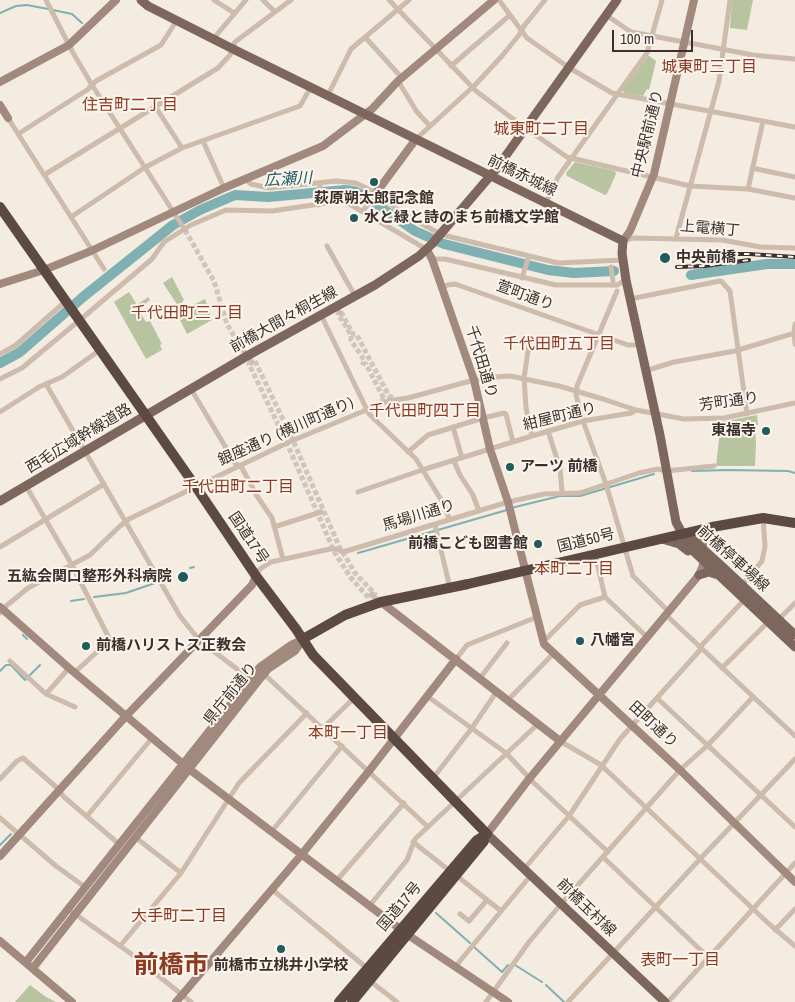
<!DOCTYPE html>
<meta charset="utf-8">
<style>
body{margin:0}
#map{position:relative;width:795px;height:1002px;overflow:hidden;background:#f4ebe1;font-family:"Archivo Narrow",sans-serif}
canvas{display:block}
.scale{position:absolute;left:612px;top:30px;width:81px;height:22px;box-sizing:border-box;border:2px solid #3b302b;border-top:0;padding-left:6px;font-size:15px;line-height:18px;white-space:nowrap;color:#3b302b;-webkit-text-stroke:4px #fbf5ee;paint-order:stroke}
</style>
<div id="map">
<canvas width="795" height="1002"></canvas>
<div class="scale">100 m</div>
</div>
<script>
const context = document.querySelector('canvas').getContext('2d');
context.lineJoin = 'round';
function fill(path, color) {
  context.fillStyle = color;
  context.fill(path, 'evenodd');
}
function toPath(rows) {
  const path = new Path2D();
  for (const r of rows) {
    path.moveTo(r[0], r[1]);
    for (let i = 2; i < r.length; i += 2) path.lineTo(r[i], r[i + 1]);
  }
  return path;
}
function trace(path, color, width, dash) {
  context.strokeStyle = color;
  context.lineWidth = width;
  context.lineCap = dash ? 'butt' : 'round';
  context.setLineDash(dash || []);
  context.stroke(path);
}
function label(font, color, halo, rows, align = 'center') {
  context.font = font + ' "Archivo Narrow","Noto Sans JP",sans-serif';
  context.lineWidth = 4;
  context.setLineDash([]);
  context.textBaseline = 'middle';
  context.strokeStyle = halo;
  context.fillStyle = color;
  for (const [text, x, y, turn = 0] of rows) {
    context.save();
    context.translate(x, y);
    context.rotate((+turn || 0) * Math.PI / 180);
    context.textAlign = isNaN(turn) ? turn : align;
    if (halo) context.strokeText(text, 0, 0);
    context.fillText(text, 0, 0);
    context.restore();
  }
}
fill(toPath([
 [732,0,753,0,747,30,730,28],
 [648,56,649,56,656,61,649,90,647,89,643,96,624,93,623,90],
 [575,162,615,171,616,174,607,194,605,195,567,176,566,173],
 [172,277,184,300,182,302,186,309,205,299,212,320,187,334,179,318,184,315,163,283],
 [129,292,137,305,148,297,150,300,138,309,146,322,150,321,162,344,160,345,162,350,146,359,114,302],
 [757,415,758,425,755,425,756,444,755,466,716,466,721,422],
 [30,985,46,997,56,1002,15,1002]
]), '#b8c4a0');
trace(toPath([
 [53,10,72,14,82,23],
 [0,13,16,6,27,5,48,9],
 [692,471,727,470,788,471,795,473],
 [511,508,560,496,580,496,654,474],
 [358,553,507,510],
 [190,568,194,567],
 [94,597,126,593,155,583],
 [71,601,84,599],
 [23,635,27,639],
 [0,671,6,665,11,665,25,680,40,665],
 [0,845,11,834],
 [436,913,470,943],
 [474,947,502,972,508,965],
 [515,965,542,982],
 [546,985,564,1002]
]), '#7fb0b2', 2);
trace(toPath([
 [691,275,767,264,795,264],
 [0,363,20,352,83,297,173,225,200,210,235,195,268,197,345,190,354,191,363,195,415,231,444,244,548,270,574,273,614,271]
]), '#7fb0b2', 10);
trace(toPath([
 [185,230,214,281,227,324,241,348],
 [341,312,353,334,356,334,359,339,389,396,394,398,382,401,384,399,366,364,363,363,364,360,351,340,351,335,338,314,341,312],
 [255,361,291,436,339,546,355,573,375,594,367,596,351,578,335,553,285,439,249,364,255,361]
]), '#cfc6bd', 5, [5, 2.5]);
trace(toPath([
 [46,0,72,51,92,85,185,230],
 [214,0,234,13],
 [263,0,275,12],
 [389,0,476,91,517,122,567,157,690,186,748,189,795,198],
 [499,0,527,38,568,67,612,93,795,127],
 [606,15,631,32,753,55,795,59],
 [365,37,402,78],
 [214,38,246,0],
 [451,66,510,15],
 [398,81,417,112,430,126],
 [328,95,351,49,409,0],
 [155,106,182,148],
 [8,118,104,269],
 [18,134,87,90,96,81,161,45,177,20],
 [416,139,475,85,502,56,519,35,524,26,545,0],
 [203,141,224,188],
 [752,168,795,177],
 [44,175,218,68,230,55,235,42,291,0],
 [245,179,251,184,269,188,336,181,356,183,376,193,402,213,433,230,447,236,558,263,623,260],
 [748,189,763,121],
 [546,203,558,177,647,53,662,0],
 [319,205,320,183],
 [363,211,376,193],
 [71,217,144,168,182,148,300,106,311,87],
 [676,238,719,81,730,0],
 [624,241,633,238,722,240,761,247,795,248],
 [327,246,355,296],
 [432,259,445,259,556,285,617,285,626,280],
 [611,267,613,281],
 [522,278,529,256],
 [443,288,447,285,455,284,628,345,640,345],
 [617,291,577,386,576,395,583,421,606,484,633,576,669,612],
 [630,299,720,281,722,282,730,291,747,414],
 [336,306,340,313],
 [321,315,369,414,416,459,443,503,450,520],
 [795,324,794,333,795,344],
 [529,344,524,378,526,408,532,436],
 [241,348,252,362],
 [0,354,16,345,66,301],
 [645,371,674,362,735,351,795,333],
 [0,379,22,368,87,314,152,259,164,242,191,225,226,210,272,211,340,201,346,202,426,249],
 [46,384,180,616,199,640,250,679],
 [191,389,235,463,242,468,257,496,272,518,283,559],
 [0,412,39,387,62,377,100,350],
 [453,427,462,458],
 [548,431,560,468,562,492],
 [408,452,428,435,483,418,504,413,506,414,513,442],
 [454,461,460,475,473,495,479,511],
 [26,486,72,565,110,640,75,672],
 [358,492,422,470,532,436,583,421,631,413,636,410],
 [435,525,450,588],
 [274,527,321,512],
 [0,547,104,484],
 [595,554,605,597,647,637],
 [256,576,260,569,271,562,330,549,337,549,343,552,508,502,544,494,580,493,639,473,658,469,666,471,714,466],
 [742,585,762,561,765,546,763,518],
 [371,595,381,602],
 [0,613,6,606,28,588,90,555,120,526,129,519,289,442,388,401,408,398,474,380,495,377,510,376,559,386,603,399,636,410,684,419,724,418,795,403],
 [666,615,795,736],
 [778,620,795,603],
 [543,639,547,638,580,605,605,597],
 [456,659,467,645,537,617],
 [10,661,46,694,75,707],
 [722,668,769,621],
 [264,674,428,827],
 [480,678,507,643],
 [46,694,69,668],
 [427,696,506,753,534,783,608,852],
 [657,698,795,827],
 [508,700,554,653],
 [323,728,354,698],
 [560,741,601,765,768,923,795,946],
 [433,778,472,728,497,691],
 [0,779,17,761,23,758,56,787,64,797,119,844],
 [87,816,152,738],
 [0,818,56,866,85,887],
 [272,831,342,746],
 [135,837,181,873],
 [413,842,450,871],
 [603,857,709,958],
 [524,869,569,816,620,739,701,649,702,645,745,599],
 [457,876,501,911],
 [337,880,404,803],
 [270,891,274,891,368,969],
 [370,905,407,860,415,839,538,724],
 [68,909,130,953,191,1002],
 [460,914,469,921,487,900],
 [775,930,795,909],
 [120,946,181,873,239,783,307,713],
 [455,967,531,875],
 [370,981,397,1002],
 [486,1002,529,942,561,904,680,770,708,745,753,697],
 [568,1002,700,859,795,759],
 [668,1002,795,863]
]), '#cdbbac', 5);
trace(toPath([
 [0,82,69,45,116,0],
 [0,105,8,118],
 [376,193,416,139],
 [623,241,630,231,654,174,694,0],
 [427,250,432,259,474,380,490,449,508,502,544,644,680,770,795,882],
 [0,284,44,270,91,251,224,188,323,146,372,109,398,81,494,0],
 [381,602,560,741],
 [0,607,69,668,189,769,408,935,508,1002],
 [487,834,529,779,699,575,703,565,703,536,711,528],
 [0,856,126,716,252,585,256,576],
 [0,941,72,1002],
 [26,962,260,667,291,645,303,639],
 [33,968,259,680,268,669,295,651,302,641],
 [176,1002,302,854,369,771,456,659]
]), '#a18a7d', 8);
trace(toPath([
 [141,0,148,6,233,49,623,241,622,253,626,280,660,435,676,522,690,548,795,647],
 [0,501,247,356,375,285,419,256,432,244,497,168,617,0],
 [682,533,691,538,725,569,795,635],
 [662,539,679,544,688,551],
 [699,575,709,572,718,575],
 [487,834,665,1002]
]), '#7d675c', 9);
trace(toPath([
 [0,207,196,487,256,576,296,629,313,655,487,834],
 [303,639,345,615,381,602,468,584,712,527,763,518,795,523],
 [339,1002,477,840,487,834],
 [352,1002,484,841]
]), '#5c4a42', 10);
const rail = toPath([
 [678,254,749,254,795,257],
 [677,267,705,266,749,260]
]);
trace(rail, '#3b302b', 4);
trace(rail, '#fbf5ee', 2, [5.5]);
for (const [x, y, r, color] of [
 [374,182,5,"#1f5a5e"],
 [354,218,5,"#1f5a5e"],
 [665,258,6,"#1f5a5e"],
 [766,431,5,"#1f5a5e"],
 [510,467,5,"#1f5a5e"],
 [538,544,5,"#1f5a5e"],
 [183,577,6,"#1f5a5e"],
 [580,641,5,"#1f5a5e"],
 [86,646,5,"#1f5a5e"],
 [281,949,5,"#1f5a5e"]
]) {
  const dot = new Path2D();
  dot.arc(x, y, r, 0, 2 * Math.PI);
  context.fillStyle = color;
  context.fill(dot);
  trace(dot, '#fbf5ee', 2);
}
label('15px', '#3b302b', '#fbf5ee', [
 ["中央駅前通り",648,134,-76],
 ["前橋赤城線",522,176,26],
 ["上電横丁",710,229,5],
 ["萱町通り",525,296,20],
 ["前橋大間々桐生線",284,320,-29],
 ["千代田通り",481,362,73],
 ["芳町通り",729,402,-8],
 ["紺屋町通り",560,417,-14],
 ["銀座通り (横川町通り)",286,432,-24],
 ["西毛広域幹線道路",79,439,-31],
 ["馬場川通り",419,516,-17],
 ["国道17号",248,538,56],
 ["国道50号",586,541,-14],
 ["前橋停車場線",733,559,42],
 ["県庁前通り",231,694,-51],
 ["田町通り",653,725,43],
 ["国道17号",400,907,-50],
 ["前橋玉村線",586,908,44]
]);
label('bold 15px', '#3b302b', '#fbf5ee', [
 ["萩原朔太郎記念館",374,199,"center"],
 ["水と緑と詩のまち前橋文学館",364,218],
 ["中央前橋",676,258],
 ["東福寺",756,431,"right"],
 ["アーツ 前橋",520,467],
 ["前橋こども図書館",528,544,"right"],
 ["五紘会関口整形外科病院",172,577,"right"],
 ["八幡宮",590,641],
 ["前橋ハリストス正教会",96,646],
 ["前橋市立桃井小学校",281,966,"center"]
], 'left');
label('16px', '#8c3b22', '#fbf5ee', [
 ["城東町三丁目",709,68],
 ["住吉町二丁目",130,106],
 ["城東町二丁目",541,130],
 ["千代田町三丁目",187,314],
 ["千代田町五丁目",559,345],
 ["千代田町四丁目",425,412],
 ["千代田町二丁目",238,488],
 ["本町二丁目",574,570],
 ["本町一丁目",348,734],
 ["大手町二丁目",179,917],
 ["表町一丁目",680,961]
]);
label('italic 16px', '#1f5a5e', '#fbf5ee', [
 ["広瀬川",288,180,-3]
]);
label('bold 25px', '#8c3b22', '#fbf5ee', [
 ["前橋市",171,966]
]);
</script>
